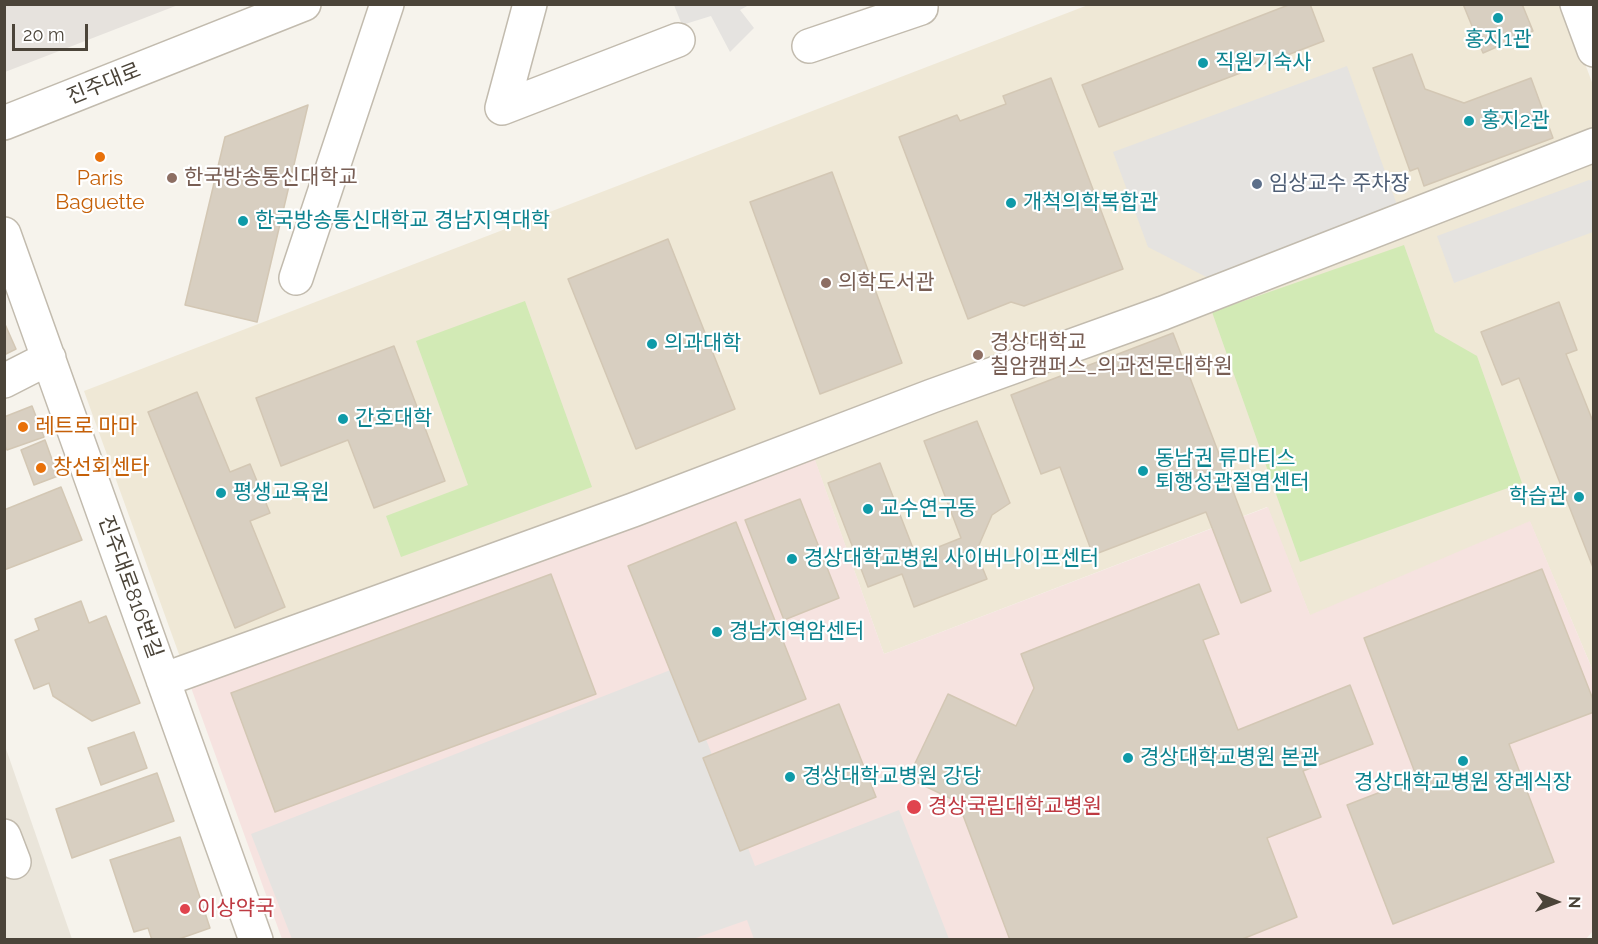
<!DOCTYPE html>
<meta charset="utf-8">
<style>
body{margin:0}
#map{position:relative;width:1598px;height:944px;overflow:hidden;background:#f6f3ec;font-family:Raleway,sans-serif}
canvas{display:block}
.frame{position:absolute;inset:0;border:6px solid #4b4439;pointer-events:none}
.north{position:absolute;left:1526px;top:872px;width:60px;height:60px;-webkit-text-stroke:4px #fff;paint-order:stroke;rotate:91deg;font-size:16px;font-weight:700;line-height:24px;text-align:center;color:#4b4439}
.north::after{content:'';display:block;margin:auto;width:21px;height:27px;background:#4b4439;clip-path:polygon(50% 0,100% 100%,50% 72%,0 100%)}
.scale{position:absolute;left:12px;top:24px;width:76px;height:27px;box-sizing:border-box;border:3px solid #4b4439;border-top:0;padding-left:8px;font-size:18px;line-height:21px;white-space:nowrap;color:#4b4439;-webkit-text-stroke:4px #fff;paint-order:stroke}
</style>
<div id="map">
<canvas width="1598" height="944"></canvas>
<div class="frame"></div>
<div class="north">N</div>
<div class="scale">20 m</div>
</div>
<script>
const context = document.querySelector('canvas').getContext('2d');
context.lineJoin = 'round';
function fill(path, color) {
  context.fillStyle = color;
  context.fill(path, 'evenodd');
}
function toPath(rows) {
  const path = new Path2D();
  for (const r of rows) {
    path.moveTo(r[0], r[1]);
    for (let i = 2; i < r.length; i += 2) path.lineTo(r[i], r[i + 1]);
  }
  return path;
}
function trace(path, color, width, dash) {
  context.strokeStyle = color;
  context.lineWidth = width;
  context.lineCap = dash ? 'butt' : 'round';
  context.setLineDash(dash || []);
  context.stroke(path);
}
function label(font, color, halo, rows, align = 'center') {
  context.font = font + ' Raleway,"Noto Sans KR",sans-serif';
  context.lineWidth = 4.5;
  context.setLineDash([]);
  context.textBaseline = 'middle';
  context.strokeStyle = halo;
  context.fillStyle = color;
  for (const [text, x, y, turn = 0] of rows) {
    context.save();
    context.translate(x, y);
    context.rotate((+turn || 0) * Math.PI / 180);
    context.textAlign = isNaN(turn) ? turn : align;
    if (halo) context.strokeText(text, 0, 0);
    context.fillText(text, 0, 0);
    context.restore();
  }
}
fill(toPath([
 [5,746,72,939,5,939]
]), '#eae5da');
fill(toPath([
 [5,4,178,4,178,5,5,72]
]), '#e6e2dd');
fill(toPath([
 [1088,5,1563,5,1593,85,1593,671,1530,522,1310,616,1267,507,884,654,814,458,189,682,84,391]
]), '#efe8d6');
fill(toPath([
 [814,457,884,654,1268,507,1310,615,1530,521,1593,671,1593,931,1585,940,282,939,189,682]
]), '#f6e3e0');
fill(toPath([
 [1404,245,1435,332,1477,356,1522,483,1300,562,1212,312],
 [525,301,592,487,401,557,386,516,468,485,416,341]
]), '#d2eab5');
fill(toPath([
 [674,5,749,5,740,10,754,28,730,52,711,16,682,25],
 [1347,66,1401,216,1218,283,1148,247,1113,152],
 [1589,180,1593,181,1593,232,1454,283,1437,236],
 [678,667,755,866,899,810,949,939,754,939,747,920,690,940,292,939,251,834]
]), '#e5e3e0');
const building = toPath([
 [1291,4,1310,4,1324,41,1099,127,1082,85,1291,4],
 [1463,4,1522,4,1533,31,1483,53,1463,4],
 [1412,54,1425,89,1464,103,1531,78,1553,138,1424,186,1418,168,1410,171,1373,68,1412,54],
 [1051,78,1123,269,1024,306,1011,302,968,319,899,137,957,115,960,121,1006,104,1003,96,1051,78],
 [308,105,257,322,185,305,225,137,308,105],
 [832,172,902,363,820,394,750,202,832,172],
 [668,239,735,409,636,449,568,279,668,239],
 [1559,302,1577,350,1566,354,1594,424,1594,570,1519,378,1502,385,1481,332,1559,302],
 [4,322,16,349,4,355,4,322],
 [1173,333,1271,591,1241,603,1206,512,1093,555,1060,467,1041,474,1011,395,1173,333],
 [394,346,445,481,374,508,348,440,281,466,256,398,394,346],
 [197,392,230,472,250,464,270,513,250,521,285,607,235,628,148,412,197,392],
 [32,406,44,437,7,450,4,444,4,417,32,406],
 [977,421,1010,503,992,515,976,552,987,579,914,607,902,574,868,587,828,483,880,463,916,556,961,538,924,441,977,421],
 [45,440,58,476,34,485,21,450,45,440],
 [61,487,82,540,4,570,4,510,61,487],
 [800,499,839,598,784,620,745,520,800,499],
 [736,522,806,699,699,742,628,566,736,522],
 [1542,569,1594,702,1594,712,1509,744,1554,862,1393,924,1347,805,1417,778,1364,638,1542,569],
 [551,574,596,694,275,812,231,693,551,574],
 [1199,584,1219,634,1203,640,1238,730,1350,685,1373,744,1303,771,1321,817,1267,838,1297,917,1240,940,1010,940,958,802,908,778,948,694,1016,726,1034,688,1021,654,1199,584],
 [81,601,89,623,106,616,140,703,92,721,53,696,49,683,34,689,15,640,39,630,35,619,81,601],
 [839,704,876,797,740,851,703,758,839,704],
 [134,732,147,768,101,785,88,748,134,732],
 [157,773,174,821,72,858,56,809,157,773],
 [180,837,210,928,176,940,152,940,148,928,134,932,110,860,180,837]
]);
fill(building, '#d8cfc1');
trace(building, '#d3c7b4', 1.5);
const minor = toPath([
 [530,4,502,108,678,40],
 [1577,4,1594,50],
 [809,46,921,8,921,4],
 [4,123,304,4],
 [4,234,256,940],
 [296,278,387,4],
 [4,381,49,358],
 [163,680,633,510,932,396,1163,313,1594,145],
 [4,836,14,862]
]);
trace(minor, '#c2bbae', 36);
trace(minor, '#fff', 33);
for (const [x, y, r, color] of [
 [1498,18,6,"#0f9aa8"],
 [1203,63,6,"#0f9aa8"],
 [1469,121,6,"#0f9aa8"],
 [100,157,6,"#e8710a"],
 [172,178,6,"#8d6e63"],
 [1257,184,6,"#5c6f8a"],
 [1011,203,6,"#0f9aa8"],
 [243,221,6,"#0f9aa8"],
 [826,283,6,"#8d6e63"],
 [652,344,6,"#0f9aa8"],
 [978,355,6,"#8d6e63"],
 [343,419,6,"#0f9aa8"],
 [23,427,6,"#e8710a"],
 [41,468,6,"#e8710a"],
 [1143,471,6,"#0f9aa8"],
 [221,493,6,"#0f9aa8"],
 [1579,497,6,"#0f9aa8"],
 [868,509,6,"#0f9aa8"],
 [792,559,6,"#0f9aa8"],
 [717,632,6,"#0f9aa8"],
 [1128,758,6,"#0f9aa8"],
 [1463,761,6,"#0f9aa8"],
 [790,777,6,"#0f9aa8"],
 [914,807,8,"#e0444e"],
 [185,909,6,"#e0444e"]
]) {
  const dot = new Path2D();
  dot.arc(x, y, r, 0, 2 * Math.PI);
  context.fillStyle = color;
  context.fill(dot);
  trace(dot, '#fff', 2);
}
label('21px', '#0d838f', '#fff', [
 ["홍지1관",1498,40,"center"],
 ["직원기숙사",1215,63],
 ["홍지2관",1481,121],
 ["개척의학복합관",1023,203],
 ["한국방송통신대학교 경남지역대학",255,221],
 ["의과대학",664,344],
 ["간호대학",355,419],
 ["동남권 류마티스",1155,459],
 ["퇴행성관절염센터",1155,483],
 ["평생교육원",233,493],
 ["학습관",1567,497,"right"],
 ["교수연구동",880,509],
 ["경상대학교병원 사이버나이프센터",804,559],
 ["경남지역암센터",729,632],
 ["경상대학교병원 본관",1140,758],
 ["경상대학교병원 강당",802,777],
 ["경상대학교병원 장례식장",1463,783,"center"]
], 'left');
label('21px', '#4b4439', '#fff', [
 ["진주대로",104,84,-22],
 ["진주대로816번길",130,587,70]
]);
label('21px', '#785e54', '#fff', [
 ["한국방송통신대학교",184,178],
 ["의학도서관",838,283],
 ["경상대학교",990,343],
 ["칠암캠퍼스_의과전문대학원",990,367]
], 'left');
label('21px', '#c56008', '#fff', [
 ["Paris",100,179,"center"],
 ["Baguette",100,203,"center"],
 ["레트로 마마",35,427],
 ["창선회센타",53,468]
], 'left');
label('21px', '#4e5e75', '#fff', [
 ["임상교수 주차장",1269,184]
], 'left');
label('21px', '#be3a42', '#fff', [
 ["경상국립대학교병원",928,807],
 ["이상약국",197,909]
], 'left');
</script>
